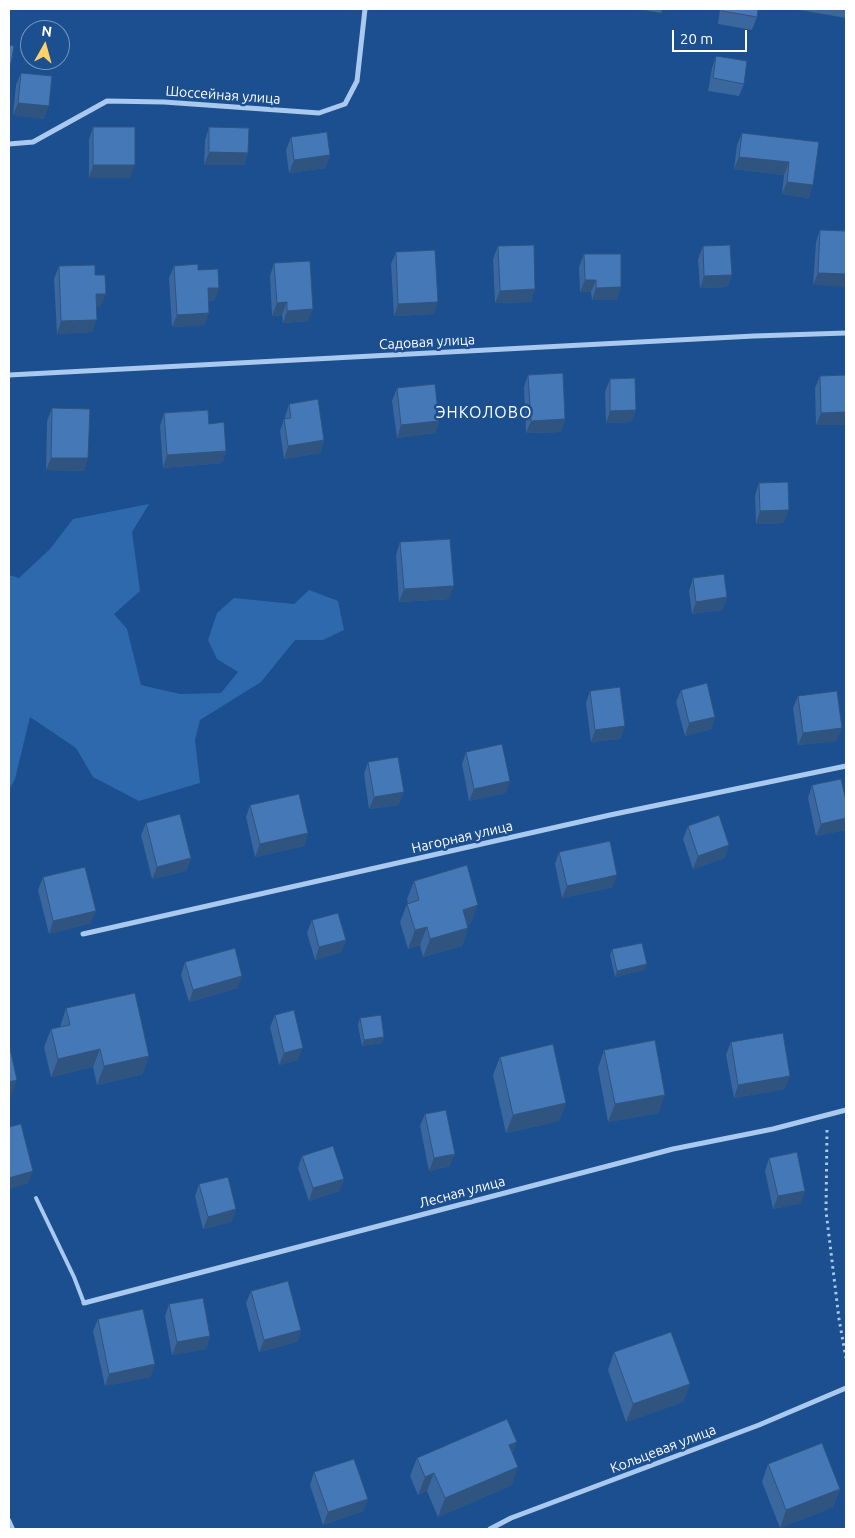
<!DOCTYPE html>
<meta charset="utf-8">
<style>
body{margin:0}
#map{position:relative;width:855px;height:1538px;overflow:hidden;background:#1b4f8f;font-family:Ubuntu,sans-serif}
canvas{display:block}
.frame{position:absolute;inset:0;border:10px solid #fff;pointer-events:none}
.north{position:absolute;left:20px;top:20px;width:50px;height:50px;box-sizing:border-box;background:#1b4f8f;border:1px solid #7695bc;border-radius:50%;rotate:7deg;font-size:14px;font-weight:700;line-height:20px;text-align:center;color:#fff}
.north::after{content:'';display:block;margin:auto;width:18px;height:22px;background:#ffd166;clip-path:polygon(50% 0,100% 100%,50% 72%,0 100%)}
.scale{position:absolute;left:672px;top:30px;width:75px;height:22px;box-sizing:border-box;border:2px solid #fff;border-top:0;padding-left:6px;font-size:15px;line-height:18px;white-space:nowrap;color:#fff;-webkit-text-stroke:4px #1b4f8f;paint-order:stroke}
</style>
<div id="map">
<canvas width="855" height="1538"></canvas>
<div class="frame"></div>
<div class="north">N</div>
<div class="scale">20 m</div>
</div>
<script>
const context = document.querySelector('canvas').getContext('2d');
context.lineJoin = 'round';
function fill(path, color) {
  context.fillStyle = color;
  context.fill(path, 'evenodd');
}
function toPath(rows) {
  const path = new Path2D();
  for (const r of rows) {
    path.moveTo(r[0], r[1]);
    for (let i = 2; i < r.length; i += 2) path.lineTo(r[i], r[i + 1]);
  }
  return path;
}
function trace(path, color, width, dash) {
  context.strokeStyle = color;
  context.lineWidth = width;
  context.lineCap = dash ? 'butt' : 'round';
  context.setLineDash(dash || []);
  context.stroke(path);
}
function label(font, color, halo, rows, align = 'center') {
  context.font = font + ' Ubuntu,sans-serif';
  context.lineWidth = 5;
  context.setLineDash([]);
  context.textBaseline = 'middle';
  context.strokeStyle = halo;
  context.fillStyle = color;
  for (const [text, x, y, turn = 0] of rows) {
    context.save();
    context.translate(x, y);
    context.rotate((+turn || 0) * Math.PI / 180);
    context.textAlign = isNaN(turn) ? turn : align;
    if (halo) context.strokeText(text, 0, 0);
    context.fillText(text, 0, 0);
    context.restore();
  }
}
fill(toPath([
 [149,504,132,532,140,591,114,614,127,629,141,685,180,694,221,693,238,672,217,659,208,640,217,613,234,598,294,604,309,590,338,601,344,630,323,640,295,640,261,682,200,720,195,740,200,783,139,801,93,777,76,748,30,717,15,779,9,790,9,575,19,578,50,549,73,519]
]), '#2e69ad');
trace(toPath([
 [827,1130,826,1211,839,1319,846,1358]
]), '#a9c9ee', 3, [2.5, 4]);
trace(toPath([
 [36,1198,74,1277,84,1303],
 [9,1520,13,1529]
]), '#a9c9ee', 4);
trace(toPath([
 [9,144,33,142,107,101,164,102,319,113,345,104,357,81,365,9],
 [9,375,754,336,846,333],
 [83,934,610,815,846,766],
 [84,1303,673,1149,773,1129,846,1110],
 [490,1529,511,1518,759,1425,846,1388]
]), '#a9c9ee', 5);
fill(toPath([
 [637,9,663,9,661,13],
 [720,9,758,9,757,17,752,30,718,24],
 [800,9,846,9,846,18,800,10],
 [9,45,11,63,9,69],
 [716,56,744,84,739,96,708,91,712,68],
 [21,73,44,119,13,115,16,85],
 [93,127,130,178,89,178,89,139],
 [209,127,248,153,244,165,204,165,205,140],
 [742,133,819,142,809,198,782,194,784,175,734,169,737,145],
 [291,137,330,155,325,168,289,173,286,150],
 [820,230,846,231,813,285,816,242],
 [498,246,535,289,531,302,495,303,493,259],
 [703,246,732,275,727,287,700,288,698,259],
 [396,252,434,314,394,316,391,264],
 [584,254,617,300,592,300,591,292,580,292,579,267],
 [274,263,308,321,283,323,282,315,272,316,270,276],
 [59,266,95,275,101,306,96,307,92,332,57,334,54,279],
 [174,266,198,270,219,288,214,300,208,301,205,325,172,327,169,278],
 [528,375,565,419,561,432,526,433,524,387],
 [846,375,846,425,816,425,815,388,820,376],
 [610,379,636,410,631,422,606,423,605,392],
 [397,388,439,421,435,433,397,438,392,401],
 [289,404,324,440,320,453,284,459,280,431,284,419,285,419,285,417],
 [52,408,84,471,46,470,47,421],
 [164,413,209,424,226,451,222,463,163,468,160,426],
 [759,483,784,523,756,524,755,495],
 [400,542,449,599,399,602,396,555],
 [693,578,727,597,722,610,692,614,689,591],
 [681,690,715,717,711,729,685,736,676,702],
 [590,691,625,726,620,739,591,742,586,703],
 [798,696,837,741,798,745,793,708],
 [466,752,510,781,505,793,469,801,462,764],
 [368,762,399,805,369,809,364,774],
 [812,785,845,830,816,836,808,798],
 [250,805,308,833,304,846,255,857,246,817],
 [146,823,191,858,186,871,152,879,141,835],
 [688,826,725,858,693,869,683,839],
 [559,852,613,887,562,898,555,864],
 [43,877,91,923,49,934,38,890],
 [414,881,471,923,467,925,468,928,462,946,423,957,420,945,408,949,400,922,407,904,408,903,407,899],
 [312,920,346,940,341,952,315,960,307,933],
 [612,949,644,970,615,977,610,955],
 [185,962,238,988,189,1002,181,975],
 [66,1008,143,1074,97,1085,93,1067,51,1077,44,1047,51,1029,60,1027],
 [275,1015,298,1060,279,1065,270,1027],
 [360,1018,384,1037,382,1043,362,1046,358,1025],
 [731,1042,785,1089,734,1098,726,1055],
 [604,1050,659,1113,608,1122,598,1068],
 [500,1057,566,1103,559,1121,506,1133,493,1075],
 [425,1114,450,1166,429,1171,420,1126],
 [302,1156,344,1179,339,1191,309,1201,298,1168],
 [769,1158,801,1203,773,1209,765,1171],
 [199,1184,236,1209,231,1222,203,1229,195,1196],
 [251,1291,301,1330,297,1342,259,1352,246,1303],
 [169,1304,210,1336,206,1349,172,1355,165,1316],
 [98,1319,155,1364,150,1377,105,1386,93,1331],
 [614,1352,690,1384,683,1402,626,1422,608,1370],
 [513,1453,512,1485,438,1517,427,1491,418,1495,410,1476,417,1458],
 [768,1464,840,1489,833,1507,780,1528,762,1482],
 [314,1472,368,1499,363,1511,323,1525,310,1485]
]), '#3a679d');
fill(toPath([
 [18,103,49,106,44,119,13,115],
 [209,152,248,153,244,165,204,165],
 [330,155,325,168,289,173,294,160],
 [739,157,789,162,784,175,734,169],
 [93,165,135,165,130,178,89,178],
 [787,182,813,185,809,198,782,194],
 [818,273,846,274,846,287,813,285],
 [732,275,727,287,700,288,704,276],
 [585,280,596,280,591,292,580,292],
 [621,287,617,300,592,300,596,288],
 [208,288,219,288,214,300,203,301],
 [535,289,531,302,495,303,500,291],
 [96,294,106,294,101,306,91,307],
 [287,302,282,315,272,316,277,303],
 [438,302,434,314,394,316,398,304],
 [313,309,308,321,283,323,287,311],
 [209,313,205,325,172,327,177,315],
 [97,320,92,332,57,334,61,321],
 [636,410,631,422,606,423,610,411],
 [846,412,846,425,816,425,821,413],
 [565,419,561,432,526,433,531,421],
 [439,421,435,433,397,438,401,425],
 [324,440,320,453,284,459,288,446],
 [226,451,222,463,163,468,167,455],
 [51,458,88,458,84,471,46,470],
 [789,510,784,523,756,524,760,511],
 [454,586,449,599,399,602,404,589],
 [727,597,722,610,692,614,696,602],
 [715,717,711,729,685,736,689,723],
 [625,726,620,739,591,742,595,730],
 [842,728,837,741,798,745,803,733],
 [510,781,505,793,469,801,474,789],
 [404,792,399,805,369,809,374,797],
 [846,818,846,827,845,830,816,836,821,824],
 [308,833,304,846,255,857,260,844],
 [729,845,725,858,693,869,698,856],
 [191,858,186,871,152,879,157,867],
 [617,875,613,887,562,898,567,886],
 [478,905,471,923,456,928,463,910],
 [96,911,91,923,49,934,53,921],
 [427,927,420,945,408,949,415,930],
 [468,928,462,946,423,957,430,939],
 [346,940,341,952,315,960,319,947],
 [647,964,644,970,615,977,617,971],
 [242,976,238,988,189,1002,193,990],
 [384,1037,382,1043,362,1046,364,1040],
 [303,1048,298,1060,279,1065,284,1053],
 [100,1049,93,1067,51,1077,58,1059],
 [149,1056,143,1074,97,1085,104,1066],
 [790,1076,785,1089,734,1098,738,1085],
 [17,1080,10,1099,9,1099,9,1082],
 [665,1095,659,1113,608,1122,615,1104],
 [566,1103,559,1121,506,1133,513,1115],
 [455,1154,450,1166,429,1171,434,1158],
 [33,1171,28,1184,9,1189,9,1178],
 [344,1179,339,1191,309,1201,313,1188],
 [805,1191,801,1203,773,1209,778,1196],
 [236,1209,231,1222,203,1229,208,1217],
 [301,1330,297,1342,259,1352,264,1340],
 [210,1336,206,1349,172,1355,177,1342],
 [155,1364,150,1377,105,1386,109,1374],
 [690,1384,683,1402,626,1422,633,1404],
 [517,1442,510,1460,509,1445],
 [518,1467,512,1485,438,1517,445,1498],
 [434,1473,427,1491,418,1495,425,1477],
 [840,1489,833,1507,780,1528,786,1510],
 [368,1499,363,1511,323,1525,328,1512]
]), '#305480');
const building = toPath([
 [723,9,758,9,757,17,722,11,723,9],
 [9,45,14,46,11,63,9,63,9,45],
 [716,56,747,61,744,84,713,78,716,56],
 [21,73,52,76,49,106,18,103,21,73],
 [93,127,135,127,135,165,93,165,93,127],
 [209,127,249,128,248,153,209,152,209,127],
 [327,132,330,155,294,160,291,137,327,132],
 [742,133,819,142,813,185,787,182,789,162,739,157,742,133],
 [820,230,846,231,846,274,818,273,820,230],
 [534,245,535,289,500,291,498,246,534,245],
 [730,245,732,275,704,276,703,246,730,245],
 [435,250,438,302,398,304,396,252,435,250],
 [584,254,621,254,621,287,596,288,596,280,585,280,584,254],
 [310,261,313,309,287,311,287,302,277,303,274,263,310,261],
 [198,264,198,270,218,269,219,288,208,288,209,313,177,315,174,266,198,264],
 [95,265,95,275,105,275,106,294,96,294,97,320,61,321,59,266,95,265],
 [563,373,565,419,531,421,528,375,563,373],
 [846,375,846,412,821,413,820,376,846,375],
 [635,378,636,410,610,411,610,379,635,378],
 [435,384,439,421,401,425,397,388,435,384],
 [318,399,324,440,288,446,284,419,291,418,289,404,318,399],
 [52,408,90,409,88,458,51,458,52,408],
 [208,410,209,424,224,422,226,451,167,455,164,413,208,410],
 [788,482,789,510,760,511,759,483,788,482],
 [450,539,454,586,404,589,400,542,450,539],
 [724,574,727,597,696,602,693,578,724,574],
 [707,683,715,717,689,723,681,690,707,683],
 [620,687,625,726,595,730,590,691,620,687],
 [837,691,842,728,803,733,798,696,837,691],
 [502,744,510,781,474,789,466,752,502,744],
 [398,757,404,792,374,797,368,762,398,757],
 [841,779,846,801,846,818,821,824,812,785,841,779],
 [299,794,308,833,260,844,250,805,299,794],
 [180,814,191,858,157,867,146,823,180,814],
 [719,815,729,845,698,856,688,826,719,815],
 [610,841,617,875,567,886,559,852,610,841],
 [467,865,478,905,463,910,468,928,430,939,427,927,415,930,407,904,419,900,414,881,467,865],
 [85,867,96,911,53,921,43,877,85,867],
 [338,913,346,940,319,947,312,920,338,913],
 [642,943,647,964,617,971,612,949,642,943],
 [235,948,242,976,193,990,185,962,235,948],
 [135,993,149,1056,104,1066,100,1049,58,1059,51,1029,70,1025,66,1008,135,993],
 [294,1010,303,1048,284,1053,275,1015,294,1010],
 [381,1015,384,1037,364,1040,360,1018,381,1015],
 [783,1033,790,1076,738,1085,731,1042,783,1033],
 [655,1040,665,1095,615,1104,604,1050,655,1040],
 [9,1044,17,1080,9,1082,9,1044],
 [553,1044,566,1103,513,1115,500,1057,553,1044],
 [446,1110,455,1154,434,1158,425,1114,446,1110],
 [21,1124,33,1171,9,1178,9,1127,21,1124],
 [333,1146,344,1179,313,1188,302,1156,333,1146],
 [797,1152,805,1191,778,1196,769,1158,797,1152],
 [228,1177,236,1209,208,1217,199,1184,228,1177],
 [288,1281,301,1330,264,1340,251,1291,288,1281],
 [203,1298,210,1336,177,1342,169,1304,203,1298],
 [143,1309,155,1364,109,1374,98,1319,143,1309],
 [671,1332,690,1384,633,1404,614,1352,671,1332],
 [507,1419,517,1442,509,1445,518,1467,445,1498,434,1473,425,1477,417,1458,507,1419],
 [822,1443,840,1489,786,1510,768,1464,822,1443],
 [354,1459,368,1499,328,1512,314,1472,354,1459]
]);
fill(building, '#4478b7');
trace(building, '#305480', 1);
label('14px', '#fff', '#1b4f8f', [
 ["Шоссейная улица",223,95,4],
 ["Садовая улица",427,342,-3],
 ["Нагорная улица",462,837,-13],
 ["Лесная улица",462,1192,-15],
 ["Кольцевая улица",663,1449,-21]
]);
context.letterSpacing = '1px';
label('16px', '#fff', '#1b4f8f', [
 ["ЭНКОЛОВО",484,413]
]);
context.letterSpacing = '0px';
</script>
